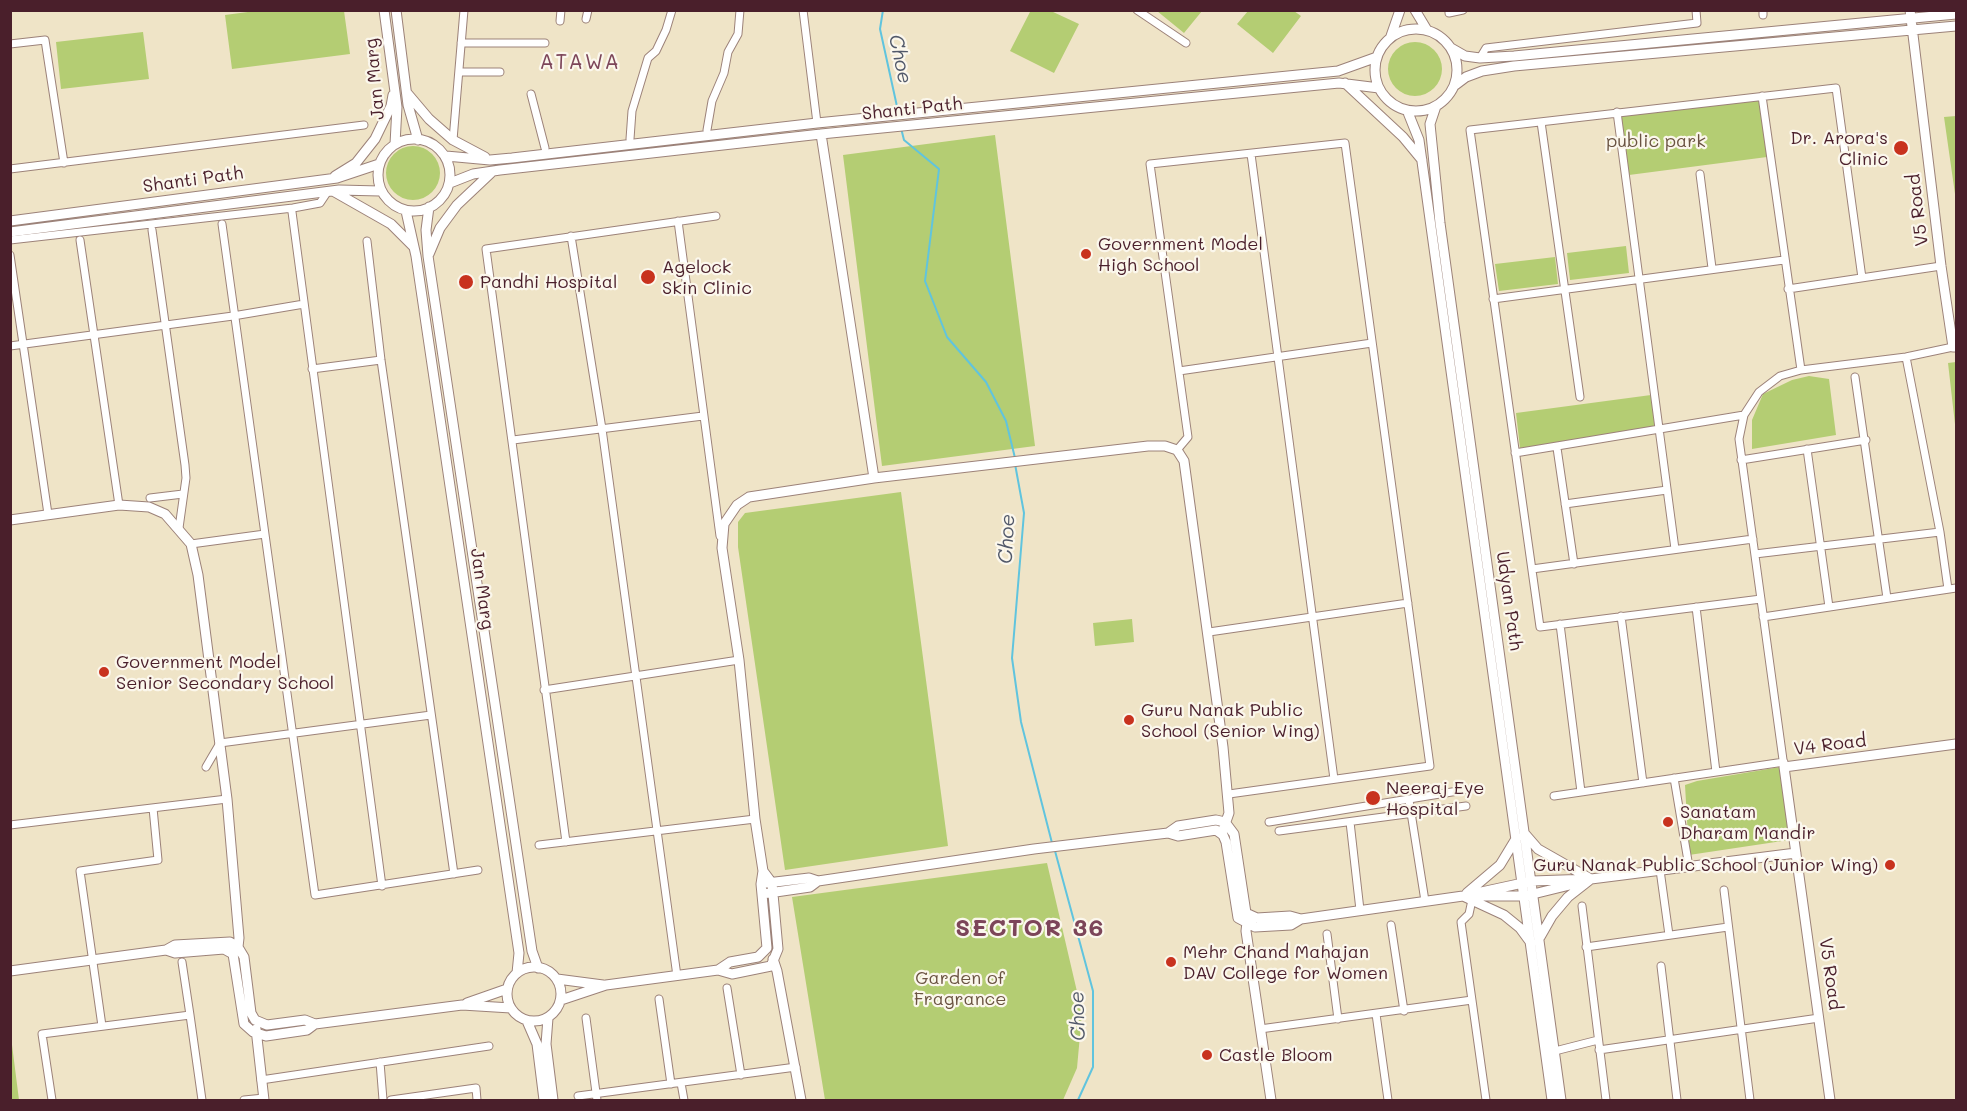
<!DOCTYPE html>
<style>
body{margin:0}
#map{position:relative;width:1967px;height:1111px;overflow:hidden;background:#efe4c7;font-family:Mali,sans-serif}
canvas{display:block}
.frame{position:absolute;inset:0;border:12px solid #4a1f2b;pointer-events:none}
</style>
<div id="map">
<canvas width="1967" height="1111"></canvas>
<div class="frame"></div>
</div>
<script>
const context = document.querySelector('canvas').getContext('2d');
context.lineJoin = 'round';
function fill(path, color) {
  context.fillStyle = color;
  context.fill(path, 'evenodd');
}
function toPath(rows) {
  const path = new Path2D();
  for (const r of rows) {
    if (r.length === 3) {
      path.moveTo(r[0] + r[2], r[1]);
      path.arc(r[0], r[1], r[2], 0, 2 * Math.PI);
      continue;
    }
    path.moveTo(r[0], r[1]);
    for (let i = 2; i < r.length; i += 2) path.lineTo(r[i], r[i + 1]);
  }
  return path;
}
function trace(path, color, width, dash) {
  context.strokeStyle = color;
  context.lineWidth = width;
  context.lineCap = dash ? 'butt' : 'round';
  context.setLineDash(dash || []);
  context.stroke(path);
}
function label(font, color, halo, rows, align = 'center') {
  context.font = font + ' Mali,sans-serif';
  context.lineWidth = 4.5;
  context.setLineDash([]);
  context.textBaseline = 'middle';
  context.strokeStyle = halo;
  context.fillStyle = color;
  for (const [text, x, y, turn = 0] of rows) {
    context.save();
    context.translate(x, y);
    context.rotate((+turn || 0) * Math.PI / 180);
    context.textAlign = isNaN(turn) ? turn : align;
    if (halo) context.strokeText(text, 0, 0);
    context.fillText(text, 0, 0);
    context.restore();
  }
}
fill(toPath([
 [263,10,344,11,350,54,232,69,225,15],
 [1031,10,1051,11,1079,24,1054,73,1010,51],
 [1157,11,1202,11,1184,33],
 [1248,11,1294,11,1301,16,1273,53,1237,24],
 [143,32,149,79,61,89,56,42],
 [1415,69,27],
 [1759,100,1767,157,1629,175,1620,114],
 [1956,116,1956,201,1944,117],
 [995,135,1035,446,882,466,843,155],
 [413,173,27],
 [1626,246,1629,273,1570,280,1567,253],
 [1555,257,1558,284,1499,291,1495,264],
 [1956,362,1956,433,1948,363],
 [1809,376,1829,379,1836,435,1752,449,1752,420,1763,394,1792,380],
 [1651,395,1656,430,1520,448,1516,413],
 [901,492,948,846,785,870,738,547,738,522,745,513],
 [1132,619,1134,642,1095,646,1093,623],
 [1780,767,1789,840,1689,855,1685,785,1697,781],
 [1047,863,1082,1013,1077,1068,1063,1100,825,1100,792,897],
 [10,1037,11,1037,19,1100,11,1100]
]), '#b4cd73');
trace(toPath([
 [883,10,880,29,898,111],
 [901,128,904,140,939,169,925,281,947,337,986,382,1006,421,1015,458],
 [1015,464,1024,513,1012,658,1021,722,1052,843],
 [1055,851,1093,991,1093,1067,1078,1100]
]), '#60c4de', 2);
const street = toPath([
 [803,10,817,123],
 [1137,10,1186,43],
 [1449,10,1449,13,1463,10],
 [1763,10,1763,15],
 [586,19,588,10],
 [560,21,561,10],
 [461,43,545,43],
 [10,44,45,40,64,163],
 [1480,58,1486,48,1697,23,1696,10],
 [459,72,500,72],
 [531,94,545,148],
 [1762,96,1801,370],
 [1617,112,1675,549],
 [1541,122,1580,397],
 [707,130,712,101,724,73,728,52,738,34,740,10],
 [630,139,632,111,648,58,656,51,666,30,672,10],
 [453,140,464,10],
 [1251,154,1334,779],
 [10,169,364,125],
 [1700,174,1712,268],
 [292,212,382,886],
 [678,221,720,536],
 [222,224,315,895,478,870],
 [152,230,185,465,186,478,179,528],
 [571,236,602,429,677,976],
 [10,240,293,208,320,203,328,191],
 [80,240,119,505],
 [367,241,381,360,454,874],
 [10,255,48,514],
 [1788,289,1941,266],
 [1493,299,1784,260],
 [10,346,233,316,304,304],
 [1906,357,1940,532,1948,589],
 [312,369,381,360],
 [1179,371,1372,343],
 [1855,377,1887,598],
 [513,440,703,416],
 [1557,448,1574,564],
 [1807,449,1829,607],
 [1177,450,1188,437,1150,164,1345,143,1430,766,1229,794],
 [1515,453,1744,415],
 [1741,460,1866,440],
 [150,498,183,494],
 [1565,504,1667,490],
 [191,544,265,534],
 [1755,554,1940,532],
 [1532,569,1753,539],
 [1761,599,1540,627,1470,130,1836,88,1862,278],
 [1696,607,1716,772],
 [1621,616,1643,783],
 [1763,617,1956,588],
 [1560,624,1581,792],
 [1209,632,1408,603],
 [544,690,739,660],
 [206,767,220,743,431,715],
 [1784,767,1739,439,1744,415,1759,392,1780,376,1801,370,1906,357,1953,347],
 [1674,778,1689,867],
 [1554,796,1784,762],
 [1409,800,1425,901],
 [1269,822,1464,790],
 [1350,822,1360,910],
 [10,825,227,799],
 [1279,831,1466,806],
 [566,842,486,249,716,216],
 [539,845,755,819],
 [1660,870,1669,935],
 [1724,890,1750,1100],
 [1472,900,1469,914,1461,922,1486,1100],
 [1582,906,1606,1100],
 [1391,925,1404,1011],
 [1327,934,1338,1019],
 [1586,947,1728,927],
 [182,962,190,1015],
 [1661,966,1677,1100],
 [727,988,741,1075],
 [659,999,671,1084],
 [1376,1014,1388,1100],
 [586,1018,597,1100],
 [102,1026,80,871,158,860,153,808],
 [1260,1029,1472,1000],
 [1599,1050,1819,1018],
 [1555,1051,1598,1040],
 [380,1062,383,1100],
 [261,1080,489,1046],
 [681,1083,684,1100],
 [578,1096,796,1067],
 [52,1100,42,1034,190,1015,202,1100],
 [244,1100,264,1098],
 [391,1100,476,1088,477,1100]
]);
const secondary = toPath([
 [384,10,397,107,395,144],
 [396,10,408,105,418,140],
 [1415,10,1427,30],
 [1910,10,1941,266,1953,347,1956,347],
 [1416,70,41],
 [1391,36,1400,10],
 [1451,48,1465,56,1480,58,1514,56,1956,14],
 [1345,83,1403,137,1422,160],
 [1454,86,1466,77,1482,71,1514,66,1956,26],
 [407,93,429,119,453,140,485,157],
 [1436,106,1430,124,1440,223,1561,1100],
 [1407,110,1419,140,1552,1100],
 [821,134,874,478],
 [414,175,36],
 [446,156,490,160,512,158,817,123,1338,71,1377,57],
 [335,176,356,163,375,139,391,106,393,95],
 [450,183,473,174,500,170,821,134,1339,83,1379,88],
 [333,191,391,224,413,246],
 [429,207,426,230,428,256,532,951,538,968],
 [406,211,416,256,519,953,517,973],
 [10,221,337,178,379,164],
 [10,232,339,190,380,191],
 [429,254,440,228,457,205,493,171],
 [10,520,119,505,149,507,165,514,191,544,198,575,227,799,239,938,238,947,233,954],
 [1168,833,1178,826,1216,820,1225,822,1234,834,1246,913,1257,918,1290,916,1301,919],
 [1525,834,1538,849,1589,878],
 [767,883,809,878,818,881],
 [1467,893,1500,865,1517,837],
 [762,894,810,887,818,881,1034,849,1168,833,1178,836,1216,830,1223,835,1226,842,1238,918,1255,927,1291,925,1301,919,1463,896,1532,881,1591,879,1796,853],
 [1463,896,1504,915,1520,928,1531,943],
 [1481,896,1525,896,1574,884],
 [1247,922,1246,931,1271,1100],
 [1540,937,1552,916,1568,897,1591,879],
 [166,950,175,953,224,949,233,954,244,1024,253,1032,266,1036,307,1030,315,1024,462,1005,511,1008],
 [773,959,777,971,801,1100],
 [534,994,27],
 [718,970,730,962,758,957,767,948,761,884,763,871,755,819,739,660,722,548,724,524,737,505,749,497,874,478,1148,446,1165,446,1177,450,1184,461,1223,747,1229,813,1222,833],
 [10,971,166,950,175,945,230,942,238,947,244,957,251,1013,255,1020,267,1025,305,1020,315,1024],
 [557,979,603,985],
 [561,1000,606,985,718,970,732,974,771,966,778,949,772,883,763,871],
 [467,1003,507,989],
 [548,1018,546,1044,553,1100],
 [527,1021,537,1044,544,1100],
 [256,1029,264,1100],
 [1830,1100,1784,767,1956,744]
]);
trace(street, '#9c8279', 9);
trace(secondary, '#9c8279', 11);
trace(street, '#fff', 7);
trace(secondary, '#fff', 9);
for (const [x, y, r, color] of [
 [1901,148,8,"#c8321e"],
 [1086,254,6,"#c8321e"],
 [648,277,8,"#c8321e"],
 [466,282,8,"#c8321e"],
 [104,672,6,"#c8321e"],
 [1129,720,6,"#c8321e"],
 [1373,798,8,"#c8321e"],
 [1668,822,6,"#c8321e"],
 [1890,865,6,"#c8321e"],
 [1171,962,6,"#c8321e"],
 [1207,1055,6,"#c8321e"]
]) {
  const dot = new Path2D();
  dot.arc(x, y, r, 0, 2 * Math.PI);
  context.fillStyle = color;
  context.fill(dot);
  trace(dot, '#fbf7ec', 2);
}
label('18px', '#4a1f2b', '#fbf7ec', [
 ["Jan Marg",375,79,-95],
 ["Shanti Path",912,109,-6],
 ["Shanti Path",193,180,-8],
 ["V5 Road",1918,210,-97],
 ["Jan Marg",482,589,82],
 ["Udyan Path",1509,601,82],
 ["V4 Road",1830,745,-7],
 ["V5 Road",1830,974,82]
]);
label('18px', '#4a1f2b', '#fbf7ec', [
 ["Dr. Arora's",1888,138,"right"],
 ["Clinic",1888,159,"right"],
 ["Government Model",1098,244],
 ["High School",1098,265],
 ["Agelock",662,267],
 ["Skin Clinic",662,288],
 ["Pandhi Hospital",480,282],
 ["Government Model",116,662],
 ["Senior Secondary School",116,683],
 ["Guru Nanak Public",1141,710],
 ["School (Senior Wing)",1141,731],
 ["Neeraj Eye",1386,788],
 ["Hospital",1386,809],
 ["Sanatam",1680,812],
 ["Dharam Mandir",1680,833],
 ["Guru Nanak Public School (Junior Wing)",1878,865,"right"],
 ["Mehr Chand Mahajan",1183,952],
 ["DAV College for Women",1183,973],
 ["Castle Bloom",1219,1055]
], 'left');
label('18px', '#6a5341', '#fbf7ec', [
 ["public park",1656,141],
 ["Garden of",960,978],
 ["Fragrance",960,999]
]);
label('italic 20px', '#52596a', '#fbf7ec', [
 ["Choe",900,59,78],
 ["Choe",1007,539,-87],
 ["Choe",1078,1016,-92]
]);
context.letterSpacing = '1.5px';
label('21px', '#7c4559', '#fbf7ec', [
 ["ATAWA",580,63]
]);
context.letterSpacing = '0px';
context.letterSpacing = '1.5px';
label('bold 24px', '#7c4559', '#fbf7ec', [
 ["SECTOR 36",1030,929]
]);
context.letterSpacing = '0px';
</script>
